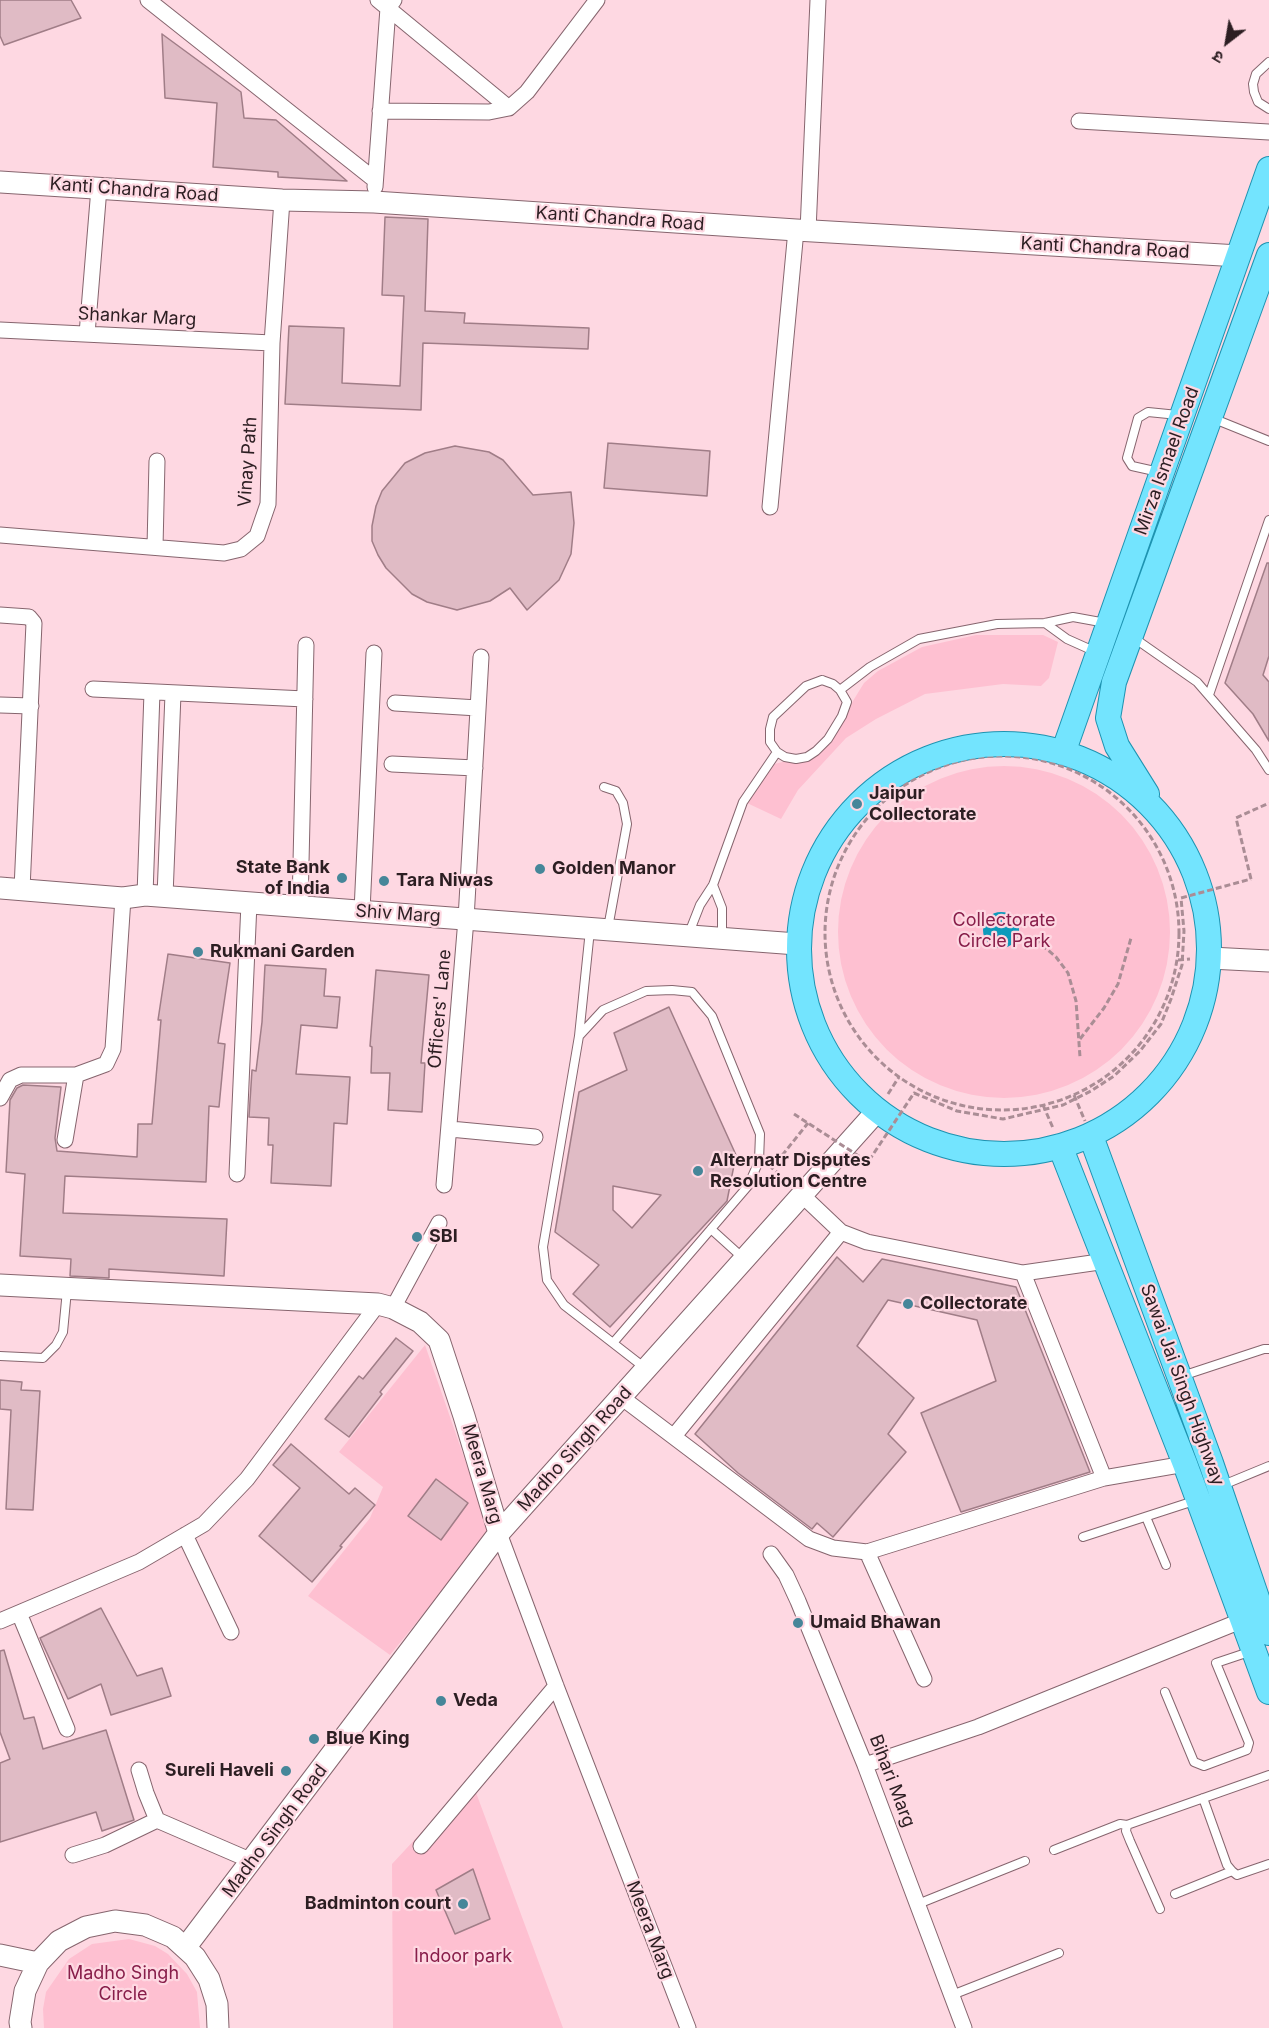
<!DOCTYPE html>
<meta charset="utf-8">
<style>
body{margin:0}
#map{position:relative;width:1269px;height:2028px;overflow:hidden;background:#fed8e2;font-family:Inter,"Noto Sans Devanagari",sans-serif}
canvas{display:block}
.north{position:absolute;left:1197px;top:12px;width:60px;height:60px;-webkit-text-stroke:4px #fed8e2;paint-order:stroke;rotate:211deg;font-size:16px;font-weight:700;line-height:24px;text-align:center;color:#2c1e22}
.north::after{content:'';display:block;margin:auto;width:21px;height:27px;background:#2c1e22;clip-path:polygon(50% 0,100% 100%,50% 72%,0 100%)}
</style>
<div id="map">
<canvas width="1269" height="2028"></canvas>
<div class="north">उ</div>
</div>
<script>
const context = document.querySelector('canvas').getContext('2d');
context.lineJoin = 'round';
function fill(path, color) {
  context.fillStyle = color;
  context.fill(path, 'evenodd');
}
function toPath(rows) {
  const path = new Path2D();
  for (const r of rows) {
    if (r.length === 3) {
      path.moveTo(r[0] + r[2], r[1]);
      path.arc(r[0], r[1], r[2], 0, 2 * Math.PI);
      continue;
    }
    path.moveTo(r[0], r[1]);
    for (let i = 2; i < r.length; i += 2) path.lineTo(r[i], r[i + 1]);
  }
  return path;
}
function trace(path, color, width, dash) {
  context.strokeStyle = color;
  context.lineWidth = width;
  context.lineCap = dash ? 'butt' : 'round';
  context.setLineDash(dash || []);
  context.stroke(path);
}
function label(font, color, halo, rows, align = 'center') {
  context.font = font + ' Inter,sans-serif';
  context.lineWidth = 4.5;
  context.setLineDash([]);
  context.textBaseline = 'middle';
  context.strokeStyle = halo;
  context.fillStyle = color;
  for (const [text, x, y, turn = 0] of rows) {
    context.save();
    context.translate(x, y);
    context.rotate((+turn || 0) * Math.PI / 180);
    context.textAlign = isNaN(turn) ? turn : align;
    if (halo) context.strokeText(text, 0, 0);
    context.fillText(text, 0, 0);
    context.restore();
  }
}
fill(toPath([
 [976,635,1043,635,1058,642,1049,678,1041,686,1003,684,925,694,876,719,846,738,798,790,781,819,747,803,767,766,805,756,824,741,840,722,864,683,878,671,922,647],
 [1004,932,166],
 [425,1345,490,1532,390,1655,308,1596,370,1518,383,1487,339,1452],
 [471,1779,563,2028,393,2028,392,1864],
 [129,1939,155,1946,168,1954,187,1974,197,1992,200,2028,44,2028,43,2009,46,1992,69,1959,92,1944]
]), '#fec0d1');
fill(toPath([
 [1001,930,18]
]), '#0d9abb');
const building = toPath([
 [0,0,71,0,81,18,4,45,0,36,0,0],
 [162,34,241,92,244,118,276,120,347,181,278,177,278,172,213,167,217,103,165,98,162,34],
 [385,217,428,219,425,311,465,313,464,323,589,328,588,349,423,343,421,410,285,404,289,326,344,328,342,383,400,386,404,296,382,295,385,217],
 [608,443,710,451,707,496,604,488,608,443],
 [455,446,489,452,503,460,533,495,571,492,574,523,571,554,559,580,527,610,510,588,490,601,457,610,427,602,412,594,386,568,378,555,372,541,372,526,376,506,382,491,405,463,425,453,455,446],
 [1267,563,1269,563,1269,656,1263,675,1269,682,1269,741,1253,714,1225,683,1267,563],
 [168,954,230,963,218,1043,225,1044,219,1107,209,1106,206,1182,65,1176,63,1213,227,1219,224,1276,109,1269,109,1278,70,1276,71,1259,20,1256,25,1174,6,1172,10,1100,17,1088,23,1085,61,1087,55,1138,57,1151,137,1157,138,1124,152,1124,161,1020,158,1020,168,954],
 [265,965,326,969,324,996,340,997,337,1028,301,1025,296,1074,350,1077,347,1124,334,1123,331,1186,271,1183,273,1145,268,1145,269,1118,249,1117,252,1070,256,1071,262,1022,265,965],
 [376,970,429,975,421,1063,425,1063,422,1112,388,1110,390,1073,371,1073,372,1047,370,1046,376,970],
 [669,1007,736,1155,727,1201,610,1327,573,1294,599,1265,555,1232,579,1092,627,1070,614,1033,669,1007],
 [613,1186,661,1195,632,1228,613,1210,613,1186],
 [837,1257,863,1282,882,1259,1016,1287,1090,1472,961,1512,921,1413,996,1381,977,1320,888,1300,857,1346,914,1398,888,1434,906,1452,833,1537,817,1523,812,1529,738,1473,695,1434,837,1257],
 [396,1338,413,1351,380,1392,382,1394,349,1437,325,1419,359,1376,363,1379,396,1338],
 [0,1380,22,1382,21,1390,40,1391,33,1510,6,1509,11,1410,0,1409,0,1380],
 [291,1444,349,1494,355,1488,375,1505,340,1546,342,1547,312,1582,259,1536,300,1488,273,1465,291,1444],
 [436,1479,468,1503,441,1540,408,1516,436,1479],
 [101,1608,137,1676,162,1668,171,1696,111,1715,101,1684,68,1699,40,1638,101,1608],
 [4,1650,24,1719,34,1717,43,1749,106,1730,134,1820,102,1831,96,1812,0,1842,0,1763,10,1759,0,1732,0,1651,4,1650],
 [473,1869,490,1919,455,1934,436,1890,473,1869]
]);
fill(building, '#e0bbc5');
trace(building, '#a07d87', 1.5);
const lane = toPath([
 [1269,62,1256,74,1253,84,1254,92,1258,102,1269,109],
 [1212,418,1269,441],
 [1159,472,1132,466,1127,458,1138,418,1148,412,1178,415],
 [1045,623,1067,639,1096,652],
 [1134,638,1197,682,1256,750,1269,770],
 [822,680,833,684,840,690,847,702,842,716,828,739,816,751,807,757,796,759,785,757,777,752,770,742,770,729,773,717,806,686,822,680],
 [840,690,870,667,919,639,997,624,1045,623,1073,617,1106,623],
 [1209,695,1269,520],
 [604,787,616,791,623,803,627,824,608,928],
 [713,885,722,908,722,937],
 [689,933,700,905,713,885,743,802,777,752],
 [579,1036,590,930],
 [711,1229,743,1258],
 [613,1343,748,1186,759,1161,760,1134,712,1016,692,992,672,990,646,991,603,1010,579,1036,543,1247,547,1280,564,1305,645,1368],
 [0,1356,43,1358,56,1345,63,1332,67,1290],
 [1182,1376,1264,1349,1269,1349],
 [1223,1485,1269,1466],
 [1146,1517,1166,1565],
 [1083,1537,1197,1500],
 [1165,1692,1194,1762,1204,1766,1247,1750,1249,1743,1216,1663,1252,1651],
 [1203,1798,1227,1865,1232,1871,1237,1875,1269,1864],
 [1054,1850,1120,1824,1127,1825],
 [1175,1894,1232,1871],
 [918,1904,1025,1861],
 [1160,1909,1130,1841,1126,1831,1127,1825,1269,1775],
 [952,1995,1059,1953]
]);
const street = toPath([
 [148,0,375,180],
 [378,0,509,108],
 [380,111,489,112,509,108,527,92,597,0],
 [1079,121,1269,132],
 [375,187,388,8,394,0],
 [808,231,818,0],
 [0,330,272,343],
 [87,334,99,188],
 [770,507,796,230],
 [0,535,224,553,241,549,257,536,268,504,272,343,282,200],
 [155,547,157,461],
 [0,615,29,617,34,623,22,889],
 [93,689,305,699],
 [395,703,478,708],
 [0,705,31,706],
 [392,764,475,768],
 [145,895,152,692],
 [165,896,173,694],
 [300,906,306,645],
 [362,911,374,653],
 [0,1098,10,1080,21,1075,76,1075,106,1064,113,1049,123,898],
 [450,1129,535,1137],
 [65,1140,76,1075],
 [237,1174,249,903],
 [444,1185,466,919,481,657],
 [802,1195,841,1232,867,1242,1023,1273,1106,1261],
 [1023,1273,1104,1478],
 [393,1308,439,1223],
 [621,1397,809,1539,833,1548,867,1552,1104,1478,1185,1464],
 [674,1436,841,1232],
 [499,1533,556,1686,688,2028],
 [185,1535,231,1632],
 [867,1552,924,1679],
 [771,1554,786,1575,798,1601,865,1765,964,2028],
 [19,1613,67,1729],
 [0,1621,139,1562,204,1524,247,1479,378,1304],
 [865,1765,978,1727,1243,1620],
 [139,1770,146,1793,157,1820],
 [421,1846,556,1686],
 [73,1855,105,1845,157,1820,252,1861]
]);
const secondary = toPath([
 [0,182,282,200,374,202,796,230,1239,256],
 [0,888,123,898,145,895,797,944],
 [1210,958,1269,961],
 [0,1285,378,1304,393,1308,420,1322,439,1340,464,1416,499,1533],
 [185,1948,499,1533,877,1111],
 [0,1955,38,1963],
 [21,2028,20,2022,25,1991,38,1963,59,1941,86,1927,115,1921,145,1925,173,1937,195,1957,209,1979,217,2004,218,2028]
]);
const primary = toPath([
 [1004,949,205],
 [1063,753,1269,169],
 [1147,794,1117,746,1108,718,1114,682,1269,255],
 [1092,1139,1211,1463,1269,1633],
 [1060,1146,1185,1464,1269,1692]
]);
trace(lane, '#86656e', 10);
trace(street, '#86656e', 17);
trace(secondary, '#86656e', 23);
trace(primary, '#1e93b1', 26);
trace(toPath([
 [1002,933,177],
 [1251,879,1236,818,1269,803],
 [1035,939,1056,957,1068,973,1076,1001,1080,1057],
 [1178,960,1190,959],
 [1080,1039,1104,1008,1118,984,1131,938],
 [888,1094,899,1077],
 [1074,1095,1085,1121],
 [1043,1105,1053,1128],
 [787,1181,772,1168,808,1123]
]), '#aa8d95', 3, [6, 3]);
trace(lane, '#fff', 8);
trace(street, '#fff', 15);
trace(secondary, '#fff', 21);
trace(primary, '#73e4fe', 24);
trace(toPath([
 [794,1114,868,1162,914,1093,957,1111,1003,1119,1063,1105,1091,1091,1114,1076,1140,1051,1161,1024,1171,999,1182,965,1184,931,1181,898,1251,879]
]), '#aa8d95', 3, [6, 3]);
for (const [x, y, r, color] of [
 [857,804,6,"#468699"],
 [540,869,6,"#468699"],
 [342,878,6,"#468699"],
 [384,881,6,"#468699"],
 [198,952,6,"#468699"],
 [698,1171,6,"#468699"],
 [417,1237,6,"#468699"],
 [908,1304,6,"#468699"],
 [798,1623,6,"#468699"],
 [441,1701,6,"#468699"],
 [314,1739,6,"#468699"],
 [286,1771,6,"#468699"],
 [463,1904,6,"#468699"]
]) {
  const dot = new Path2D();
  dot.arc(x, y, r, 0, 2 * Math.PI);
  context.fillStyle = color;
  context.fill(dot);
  trace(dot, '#fed8e2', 2);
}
label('18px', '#2c1e22', '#fed8e2', [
 ["Kanti Chandra Road",134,190,4],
 ["Kanti Chandra Road",620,219,4],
 ["Kanti Chandra Road",1105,248,3],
 ["Shankar Marg",137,317,3],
 ["Mirza Ismael Road",1167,461,-70],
 ["Vinay Path",248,462,-86],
 ["Shiv Marg",398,914,4],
 ["Officers' Lane",440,1009,-85],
 ["Sawai Jai Singh Highway",1182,1385,70],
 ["Madho Singh Road",575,1449,-48],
 ["Meera Marg",482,1474,74],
 ["Bihari Marg",892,1781,69],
 ["Madho Singh Road",275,1831,-53],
 ["Meera Marg",650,1930,69]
]);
label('bold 18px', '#2c1e22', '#fed8e2', [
 ["Jaipur",869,794],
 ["Collectorate",869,815],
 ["State Bank",330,868,"right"],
 ["of India",330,889,"right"],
 ["Golden Manor",552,869],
 ["Tara Niwas",396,881],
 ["Rukmani Garden",210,952],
 ["Alternatr Disputes",710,1161],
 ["Resolution Centre",710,1182],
 ["SBI",429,1237],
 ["Collectorate",920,1304],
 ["Umaid Bhawan",810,1623],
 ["Veda",453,1701],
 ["Blue King",326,1739],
 ["Sureli Haveli",274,1771,"right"],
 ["Badminton court",451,1904,"right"]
], 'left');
label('18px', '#881e4a', '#fed8e2', [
 ["Collectorate",1004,921],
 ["Circle Park",1004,942],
 ["Indoor park",463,1957],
 ["Madho Singh",123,1974],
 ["Circle",123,1995]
]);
</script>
